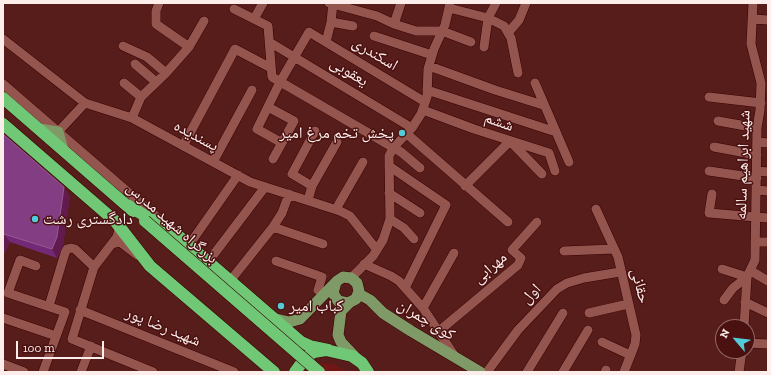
<!DOCTYPE html>
<meta charset="utf-8">
<style>
body{margin:0}
#map{position:relative;width:771px;height:375px;overflow:hidden;background:#561d1a;font-family:"Zilla Slab",serif}
canvas{display:block}
.frame{position:absolute;inset:0;border:4px solid #fdeeec;pointer-events:none}
.north{position:absolute;left:715px;top:319px;width:40px;height:40px;box-sizing:border-box;background:#4b1110;border:1px solid #926968;border-radius:50%;rotate:298deg;font-size:11px;font-weight:700;line-height:16px;text-align:center;color:#fdeeec}
.north::after{content:'';display:block;margin:auto;width:14px;height:18px;background:#52cbd9;clip-path:polygon(50% 0,100% 100%,50% 72%,0 100%)}
.scale{position:absolute;left:16px;top:341px;width:88px;height:18px;box-sizing:border-box;border:2px solid #fdeeec;border-top:0;padding-left:5px;font-size:12px;line-height:14px;white-space:nowrap;color:#fdeeec;-webkit-text-stroke:3px #4b1110;paint-order:stroke}
</style>
<div id="map">
<canvas width="771" height="375"></canvas>
<div class="frame"></div>
<div class="north">N</div>
<div class="scale">100 m</div>
</div>
<script>
const context = document.querySelector('canvas').getContext('2d');
context.lineJoin = 'round';
function fill(path, color) {
  context.fillStyle = color;
  context.fill(path, 'evenodd');
}
function toPath(rows) {
  const path = new Path2D();
  for (const r of rows) {
    path.moveTo(r[0], r[1]);
    for (let i = 2; i < r.length; i += 2) path.lineTo(r[i], r[i + 1]);
  }
  return path;
}
function trace(path, color, width, dash) {
  context.strokeStyle = color;
  context.lineWidth = width;
  context.lineCap = dash ? 'butt' : 'round';
  context.setLineDash(dash || []);
  context.stroke(path);
}
function label(font, color, halo, rows, align = 'center') {
  context.font = font + ' "Zilla Slab","Noto Naskh Arabic",serif';
  context.lineWidth = 3;
  context.setLineDash([]);
  context.textBaseline = 'middle';
  context.strokeStyle = halo;
  context.fillStyle = color;
  for (const [text, x, y, turn = 0] of rows) {
    context.save();
    context.translate(x, y);
    context.rotate((+turn || 0) * Math.PI / 180);
    context.textAlign = isNaN(turn) ? turn : align;
    if (halo) context.strokeText(text, 0, 0);
    context.fillText(text, 0, 0);
    context.restore();
  }
}
fill(toPath([
 [317,363,333,364,348,372,305,372,308,368]
]), '#701617');
const minor = toPath([
 [159,3,156,11,156,24,189,47],
 [329,3,377,16,394,24,416,31,442,31,471,42],
 [449,8,488,18,504,26,511,38,518,73],
 [234,9,268,26,272,77,401,152,420,168],
 [254,19,263,3],
 [753,19,768,20],
 [331,22,353,26],
 [394,24,401,3],
 [508,33,519,20,526,3],
 [374,36,432,55],
 [3,39,85,103,132,118,250,182,340,211,350,216,377,250],
 [326,42,331,22,333,3],
 [271,43,412,128],
 [123,46,147,57,166,73],
 [484,47,488,18,496,3],
 [135,64,156,82],
 [429,66,495,90,543,105],
 [124,83,141,97],
 [535,83,569,162],
 [3,84,159,219],
 [427,90,556,132],
 [709,97,761,103],
 [268,107,294,121,273,159],
 [423,110,474,129,549,153,555,171],
 [132,118,141,97,166,73,189,47,204,21],
 [718,121,757,128],
 [58,132,85,103],
 [407,134,508,222],
 [757,142,768,143],
 [282,143,257,129,280,82,309,32,425,102],
 [183,146,235,49,271,68],
 [714,147,757,155],
 [213,162,252,90],
 [389,166,446,205,405,288],
 [709,171,757,178],
 [757,171,768,172],
 [312,186,292,174,315,131],
 [465,186,510,141,542,174],
 [756,190,768,191],
 [389,193,420,213],
 [712,194,709,213,768,218],
 [308,200,312,186,337,142],
 [336,209,363,162],
 [596,209,618,257,636,335,635,344,624,372],
 [390,219,404,228,414,239],
 [117,224,119,230,117,237,94,267,72,339,153,372],
 [273,227,323,244],
 [755,242,768,242],
 [112,244,120,242,137,255],
 [189,245,238,175],
 [564,251,614,249],
 [276,261,322,277,318,290,326,293],
 [208,262,265,187],
 [364,264,391,276,399,281,423,308,454,355],
 [36,266,20,260,8,293,65,312,43,372],
 [722,269,747,277],
 [751,271,768,281],
 [351,278,373,256,383,240,390,219,389,156,393,148,412,128,421,114,427,97,428,69,434,49,445,25,450,3],
 [230,281,273,227,282,213,289,194],
 [724,300,733,288,747,277],
 [745,302,768,313],
 [49,306,65,253,67,249,71,248,75,249,94,267],
 [423,308,454,253],
 [80,310,234,372],
 [589,313,628,304],
 [3,318,56,336],
 [744,327,747,277,755,260,757,128,760,110,761,83,751,44,753,3],
 [439,331,518,265,521,258,512,250,537,222],
 [602,342,630,355],
 [747,343,768,344],
 [3,364,24,372],
 [81,372,91,346],
 [487,372,518,330,557,289,567,283,584,278,620,272],
 [527,372,563,313],
 [563,372,588,330],
 [605,372,606,370],
 [739,372,742,351]
]);
const major = toPath([
 [39,129,58,132,63,150],
 [359,294,370,300,383,313,411,331,480,372],
 [349,303,341,311,338,335,341,342,358,360],
 [272,318,289,322,300,319,337,281,343,277,351,278,357,283,359,291,356,299,348,303,338,301,333,293,336,282]
]);
const highway = toPath([
 [3,98,133,211],
 [3,124,115,221,150,266,274,372],
 [127,205,176,234,301,342,310,346,329,350],
 [295,372,306,357,314,352,326,350,352,356,362,363,368,372]
]);
trace(minor, '#390103', 10);
trace(major, '#390103', 12);
trace(highway, '#390103', 13);
trace(minor, '#95554f', 9);
trace(major, '#7f9a67', 11);
trace(highway, '#70c877', 12);
const highwayBridge = toPath([
 [145,221,319,372]
]);
trace(highwayBridge, '#390103', 13, []);
trace(highwayBridge, '#70c877', 12);
fill(toPath([
 [3,134,70,196,63,245,57,258,10,242,3,256]
]), '#742977');
fill(toPath([
 [64,187,70,196,63,245,57,258,52,249],
 [4,234,10,242,3,256,3,237]
]), '#621b4c');
const building = toPath([
 [3,134,64,187,57,237,52,249,4,234,3,237,3,134]
]);
fill(building, '#833e83');
trace(building, '#965a94', 1);
for (const [x, y, r, color] of [
 [402,133,4,"#52cbd9"],
 [35,219,4,"#52cbd9"],
 [281,306,4,"#52cbd9"]
]) {
  const dot = new Path2D();
  dot.arc(x, y, r, 0, 2 * Math.PI);
  context.fillStyle = color;
  context.fill(dot);
  trace(dot, '#4b1110', 1.5);
}
label('16px', '#fdeeec', '#4b1110', [
 ["اسکندری",375,54,31],
 ["یعقوبی",349,72,31],
 ["ششم",499,122,19],
 ["پسندیده",196,136,28],
 ["شهید ابراهیم سالمه",743,165,-88],
 ["بزرگراه شهید مدرس",172,223,41],
 ["مهرابی",490,268,-41],
 ["حقانی",640,286,76],
 ["اول",531,294,-46],
 ["کوی چمران",426,320,31],
 ["شهید رضا پور",163,327,22]
]);
label('16px', '#fdeeec', '#4b1110', [
 ["پخش تخم مرغ امیر",394,133,"right"],
 ["دادگستری رشت",43,219],
 ["کباب امیر",289,306]
], 'left');
</script>
